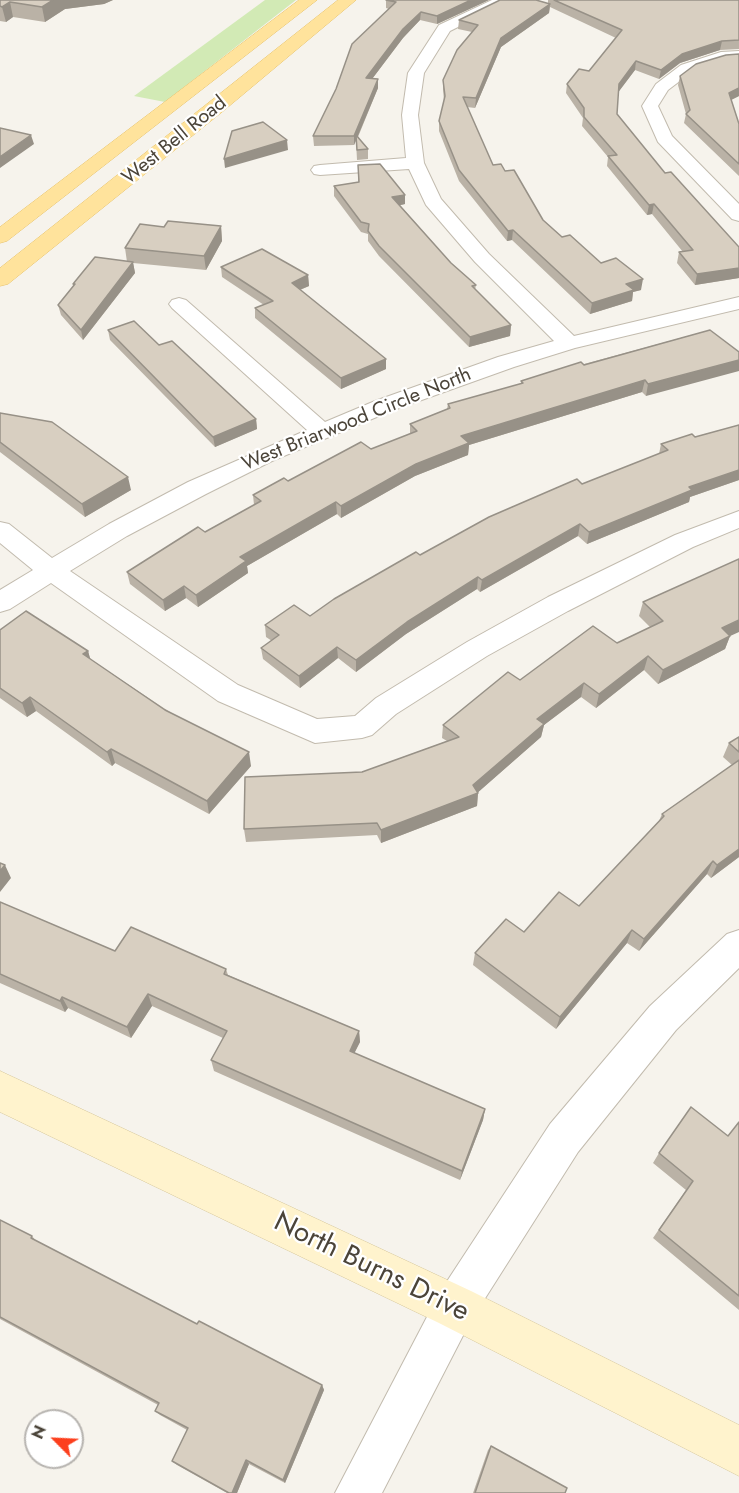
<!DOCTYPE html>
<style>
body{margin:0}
#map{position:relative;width:739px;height:1493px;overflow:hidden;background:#f6f3ec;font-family:Jost,sans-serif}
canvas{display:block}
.north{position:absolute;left:24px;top:1409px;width:60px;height:60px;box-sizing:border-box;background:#fff;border:2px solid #b7b4b0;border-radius:50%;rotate:294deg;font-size:16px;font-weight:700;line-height:24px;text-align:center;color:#4b4439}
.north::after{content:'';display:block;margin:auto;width:21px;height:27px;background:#fc3f1d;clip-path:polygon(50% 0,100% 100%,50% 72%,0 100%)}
</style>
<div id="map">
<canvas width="739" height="1493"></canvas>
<div class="north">N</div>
</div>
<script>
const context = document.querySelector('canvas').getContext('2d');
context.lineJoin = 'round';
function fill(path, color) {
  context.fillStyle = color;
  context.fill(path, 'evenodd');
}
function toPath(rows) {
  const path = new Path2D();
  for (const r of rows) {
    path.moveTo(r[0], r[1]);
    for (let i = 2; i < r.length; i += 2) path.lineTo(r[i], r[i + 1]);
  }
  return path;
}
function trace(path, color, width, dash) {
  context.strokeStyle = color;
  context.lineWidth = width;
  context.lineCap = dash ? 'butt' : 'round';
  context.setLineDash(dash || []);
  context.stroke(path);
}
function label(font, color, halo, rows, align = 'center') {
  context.font = font + ' Jost,sans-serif';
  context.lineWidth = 4.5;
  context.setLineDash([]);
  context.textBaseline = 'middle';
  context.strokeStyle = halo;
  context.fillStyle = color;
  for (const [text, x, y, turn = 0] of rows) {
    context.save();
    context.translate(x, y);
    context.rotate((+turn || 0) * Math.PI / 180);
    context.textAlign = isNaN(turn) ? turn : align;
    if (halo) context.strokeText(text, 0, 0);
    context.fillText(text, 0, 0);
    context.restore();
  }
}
fill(toPath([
 [265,0,296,0,165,102,134,96]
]), '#d2eab5');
const street = toPath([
 [492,0,512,0,450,31,424,73,418,115,424,163,441,199,489,254,574,336,739,297,739,309,575,348,514,367,391,411,272,461,206,494,127,536,70,571,238,685,317,719,355,716,376,698,467,642,548,597,675,535,739,511,739,528,693,547,568,611,487,656,396,714,372,735,362,738,315,743,218,701,51,583,10,609,0,612,0,590,33,570,0,543,0,522,9,524,52,558,109,524,188,482,307,430,172,308,169,304,172,300,179,298,186,300,325,422,375,401,498,357,554,341,475,262,426,205,409,169,320,175,314,174,311,170,314,166,320,165,406,158,402,115,408,73,439,25,492,0],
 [739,51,739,61,723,62,693,71,668,90,658,106,672,136,739,204,739,221,732,219,658,142,642,106,656,84,681,65,721,52,739,51],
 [739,930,739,968,676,1030,578,1152,470,1322,382,1493,335,1493,440,1292,550,1124,650,1006,727,934,739,930]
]);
const secondary = toPath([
 [0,1071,471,1291,739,1425,739,1476,439,1323,0,1112,0,1071]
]);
const primary = toPath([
 [299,0,317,0,7,241,0,243,0,227,299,0],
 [338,0,356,0,222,112,8,284,0,286,0,268,338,0]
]);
trace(street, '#c2bbae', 2);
trace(secondary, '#d6c79b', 1);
trace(primary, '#e6c16a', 1);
fill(street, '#fff');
fill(secondary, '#fff3cd');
fill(primary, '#ffe39c');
fill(toPath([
 [0,0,113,0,104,4,65,9,45,22,13,17,6,22,0,21],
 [386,0,489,0,437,24,420,20,403,38,372,79,378,88,358,137,368,149,368,159,357,160,356,141,354,145,314,146,313,136,389,9,386,8],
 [548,0,739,0,739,49,720,50,680,63,659,79,635,70,618,92,617,114,665,173,739,247,739,278,695,285,677,263,679,252,683,252,652,214,647,215,607,166,608,157,582,126,583,118,566,93,567,84,589,71,616,38,550,7,549,13,501,47,475,108,467,107,493,165,505,171,543,220,562,237,641,290,633,292,632,301,590,314,512,240,507,241,459,181,439,131,439,121,444,101,443,89,443,80,472,32,458,29,459,20,548,3],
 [739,54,739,96,731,100,739,124,739,176,684,123,686,114,678,85,680,76],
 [358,165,405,195,405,204,400,205,451,263,476,285,475,290,511,325,510,336,469,347,379,256,368,241,368,234,361,232,334,196,334,186,358,182],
 [221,226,222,241,206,270,133,263,135,273,83,340,61,315,58,305,73,286,73,284,127,262,125,248,164,227],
 [221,267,308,275,309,286,300,290,386,369,341,389,255,318,255,308,264,305,222,277],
 [108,330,159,345,256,419,257,429,215,447,110,340],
 [710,330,646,396,642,392,469,445,468,455,415,476,341,518,337,514,247,566,248,573,198,607,186,598,165,611,130,584,127,572,205,532,254,505,253,495,410,434,410,424,447,409,448,404,521,384,521,381],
 [0,413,131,490,85,517,0,452],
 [739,425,739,480,690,497,689,502,587,544,578,536,480,592,477,589,406,634,356,672,338,658,300,688,263,659,261,648,272,641,266,637,265,625,310,616,420,555,582,484,659,454,661,444,695,437],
 [643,602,730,636,725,649,658,684,644,670,596,708,581,697,544,725,541,737,478,792,477,806,381,843,377,835,246,842,244,829,362,772,447,741,442,738,443,725,520,680,617,643,650,627,639,616],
 [0,630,88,651,90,659,251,766,209,814,115,763,112,766,36,711,27,717,0,698],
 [739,737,739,857,711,878,707,874,639,951,627,943,556,1029,473,965,475,953,524,932,579,906,659,821,662,814,732,765,723,757,729,743],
 [0,902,115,951,226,969,228,975,359,1031,360,1042,354,1053,485,1109,483,1120,460,1180,214,1071,211,1060,223,1038,152,1006,131,1038,68,1008,65,1012,0,983],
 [739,1122,739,1310,653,1238,686,1190,653,1163,659,1153,728,1136],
 [0,1220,32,1236,36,1241,197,1324,322,1385,324,1390,285,1483,249,1464,237,1493,227,1493,177,1465,172,1461,187,1430,160,1415,155,1411,158,1405,0,1319],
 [491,1446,565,1493,473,1493,488,1450]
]), '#bab2a6');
fill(toPath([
 [53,0,113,0,104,4,65,9,45,22,42,7],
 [471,0,489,0,437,24,437,16],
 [10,2,13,17,6,22,2,7],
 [550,4,549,13,501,47,475,108,476,98,501,38],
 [421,12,420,20,403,38,366,87,366,78,403,29],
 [722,41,720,50,680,63,659,79,661,70,682,54],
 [636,61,635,70,617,94,619,84],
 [378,79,378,88,354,145,354,136],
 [739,88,739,96,727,102,729,93],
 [31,135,34,144,0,168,0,157],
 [287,140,288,150,225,168,224,159],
 [405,195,405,204,392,207,392,197],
 [654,204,652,214,647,215,649,205],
 [221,226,222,241,206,270,204,256],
 [513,230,512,240,507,241,508,231],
 [133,262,135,273,83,340,81,330],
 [739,268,739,278,695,285,697,274],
 [308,275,309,286,292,293,292,283],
 [643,279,641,290,633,292,632,301,590,314,592,303,626,284],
 [511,325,510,336,469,347,470,337],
 [386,359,386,369,341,389,341,378],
 [739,360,739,371,646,396,648,384],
 [645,380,642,392,469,445,468,455,415,476,341,518,341,506,461,436],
 [256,419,257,429,215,447,213,437],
 [739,470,739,480,690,497,689,502,587,544,589,532,689,487],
 [128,477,131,490,85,517,82,504],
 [336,502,337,514,247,566,248,573,198,607,196,595,240,557],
 [580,524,578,536,480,592,482,580],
 [478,577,477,589,406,634,356,672,356,660,407,622],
 [184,586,186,598,165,611,163,600],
 [739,620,739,632,717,642,722,628],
 [730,636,725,649,658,684,663,670],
 [337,647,338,658,300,688,299,676],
 [88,651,92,665,83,654],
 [648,656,644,670,596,708,599,694],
 [584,683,581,697,544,725,541,737,475,795,478,793,477,806,381,843,381,830,473,785,537,719],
 [30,697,36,711,27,717,22,703],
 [111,749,115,763,112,766,107,752],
 [249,752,251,766,209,814,207,801],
 [739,849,739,857,711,878,717,865],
 [713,861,707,874,639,951,644,939],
 [5,865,11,878,0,892,0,871],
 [632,930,627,943,556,1029,560,1017],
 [148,994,152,1006,131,1038,127,1027],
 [62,997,68,1008,65,1012,60,1001],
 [359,1031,360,1042,350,1062,350,1051],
 [485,1109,483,1120,460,1180,462,1171],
 [322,1385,324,1390,285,1483,283,1480],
 [246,1460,249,1464,237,1493,232,1493]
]), '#979187');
const building = toPath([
 [0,0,53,0,42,7,10,2,2,7,0,6,0,0],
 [386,0,471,0,437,16,421,12,403,29,366,78,378,79,354,136,313,136,336,89,352,44,396,2,386,0],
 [500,0,536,0,550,4,501,38,476,98,463,97,493,165,501,164,505,171,514,170,543,220,562,237,570,235,601,263,616,258,643,279,626,284,634,290,592,303,513,230,508,231,459,170,439,121,445,96,443,80,457,50,478,25,459,20,500,0],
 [554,0,739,0,739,40,722,41,682,54,661,70,636,61,619,84,617,114,665,173,671,172,739,247,739,268,697,274,679,252,693,250,654,204,649,205,608,156,617,155,584,117,584,108,567,84,579,69,589,71,622,30,554,0],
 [739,54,739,88,729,93,739,124,739,164,686,114,690,110,680,76,696,64,726,55,739,54],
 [263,122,287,140,224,159,232,131,263,122],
 [0,128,31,135,0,157,0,128],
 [356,135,368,149,357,150,356,135],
 [380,164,405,195,392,197,451,263,476,285,472,286,511,325,470,337,379,246,368,231,369,224,361,222,334,186,359,182,358,165,380,164],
 [168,221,221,226,204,256,125,248,140,224,164,227,168,221],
 [262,249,308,275,292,283,386,359,341,378,255,308,273,301,221,267,262,249],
 [95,257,133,262,81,330,58,305,75,284,73,284,95,257],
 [134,321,159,345,172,341,256,419,213,437,108,330,134,321],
 [710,330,739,352,739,360,648,384,645,380,461,436,469,443,416,464,341,506,336,502,240,557,246,561,196,595,184,586,163,600,127,572,198,527,205,532,261,501,253,495,284,478,288,481,361,442,371,449,417,431,410,424,450,408,448,404,523,383,521,381,581,362,584,365,710,330],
 [0,413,52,422,128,477,82,504,0,442,0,413],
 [739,425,739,470,689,487,692,490,589,532,580,524,482,580,478,577,407,622,356,660,337,647,299,676,261,648,279,635,265,625,294,605,310,616,334,599,416,552,420,555,489,517,577,479,582,484,668,450,661,444,692,434,695,437,739,425],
 [739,559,739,620,722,628,730,636,663,670,648,656,599,694,584,683,537,719,544,724,473,785,478,793,381,830,377,823,244,829,245,777,362,772,459,737,443,725,508,672,520,680,593,626,617,643,663,621,643,602,739,559],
 [26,611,88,651,83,654,165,710,249,752,207,801,111,749,107,752,30,697,22,703,0,688,0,630,26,611],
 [739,737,739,752,729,743,739,737],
 [739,760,739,849,717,865,713,861,644,939,632,930,560,1017,475,953,506,919,524,932,559,892,579,906,664,816,662,814,739,760],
 [0,863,5,865,0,871,0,863],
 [0,902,115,951,131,927,226,969,224,974,359,1031,350,1051,485,1109,462,1171,211,1060,227,1031,148,994,127,1027,62,997,60,1001,0,974,0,902],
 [691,1107,728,1136,739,1122,739,1296,659,1230,693,1181,659,1153,691,1107],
 [0,1220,32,1236,31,1238,197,1324,199,1321,322,1385,283,1480,246,1460,232,1493,229,1493,172,1461,188,1428,155,1411,159,1403,0,1317,0,1220],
 [491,1446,567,1488,565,1493,475,1493,491,1446]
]);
fill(building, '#d8cfc1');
trace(building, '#979187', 1.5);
label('20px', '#4b4439', '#fff', [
 ["West Bell Road",175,141,-39],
 ["West Briarwood Circle North",357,420,-22]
]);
label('28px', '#4b4439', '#fff', [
 ["North Burns Drive",371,1268,26]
]);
</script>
